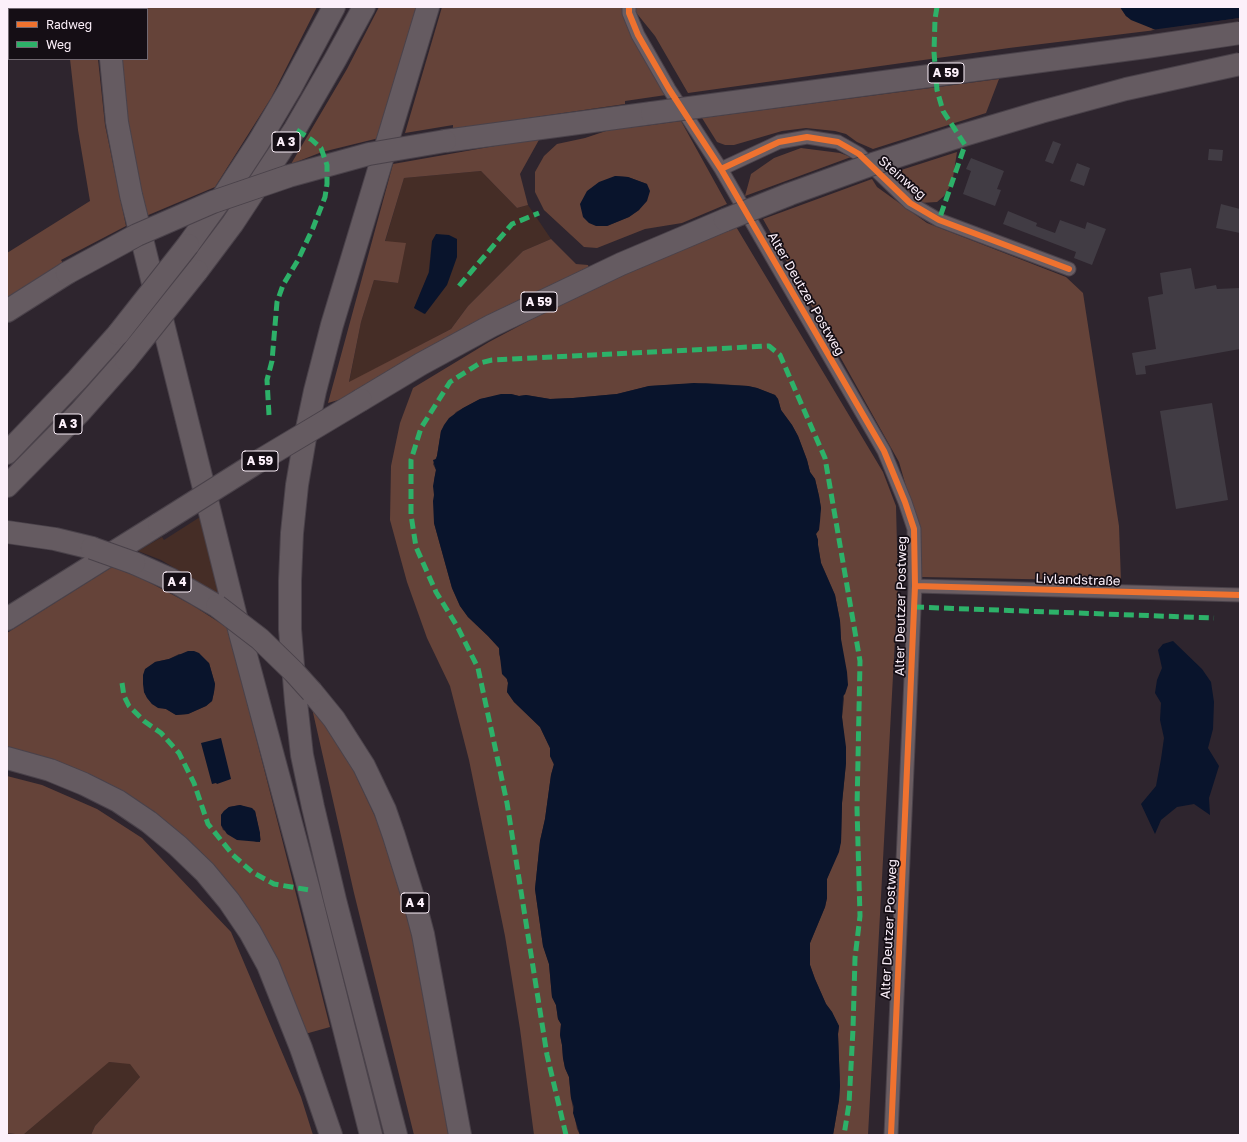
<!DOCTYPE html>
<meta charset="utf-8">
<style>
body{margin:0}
#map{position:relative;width:1247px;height:1142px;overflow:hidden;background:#2e252e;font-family:"Golos Text",sans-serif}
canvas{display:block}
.frame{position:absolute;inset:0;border:8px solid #fcf0fa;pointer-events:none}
.legend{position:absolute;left:8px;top:8px;width:140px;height:52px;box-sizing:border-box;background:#150e15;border:1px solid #716871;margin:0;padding:5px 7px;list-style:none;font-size:12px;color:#fcf0fa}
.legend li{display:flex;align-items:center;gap:8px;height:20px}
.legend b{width:20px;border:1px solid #716871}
</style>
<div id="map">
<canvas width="1247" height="1142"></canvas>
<div class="frame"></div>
<ul class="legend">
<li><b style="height:5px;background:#ef722f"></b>Radweg</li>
<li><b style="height:5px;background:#2db169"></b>Weg</li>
</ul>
</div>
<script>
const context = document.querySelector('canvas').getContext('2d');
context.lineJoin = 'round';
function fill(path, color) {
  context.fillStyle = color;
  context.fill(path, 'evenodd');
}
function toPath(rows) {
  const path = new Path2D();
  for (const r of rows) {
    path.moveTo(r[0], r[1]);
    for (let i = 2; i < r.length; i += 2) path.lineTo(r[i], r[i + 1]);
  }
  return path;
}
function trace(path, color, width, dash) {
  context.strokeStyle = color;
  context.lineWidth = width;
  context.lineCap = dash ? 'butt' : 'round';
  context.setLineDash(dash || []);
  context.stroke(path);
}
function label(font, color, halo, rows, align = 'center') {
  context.font = font + ' "Golos Text",sans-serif';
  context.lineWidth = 3.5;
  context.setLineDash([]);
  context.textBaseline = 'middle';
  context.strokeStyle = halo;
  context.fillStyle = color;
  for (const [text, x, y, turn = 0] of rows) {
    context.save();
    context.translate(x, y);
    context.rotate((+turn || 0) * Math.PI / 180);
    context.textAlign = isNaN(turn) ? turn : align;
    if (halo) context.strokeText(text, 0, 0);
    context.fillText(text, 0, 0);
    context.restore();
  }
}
fill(toPath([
 [481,171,517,208,528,205,551,239,523,251,468,306,451,329,349,383,361,322,374,280,398,283,385,242,404,178],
 [432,241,424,314,414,308,429,272],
 [200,517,220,595,161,560,138,551,162,537,164,540],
 [108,1062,130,1063,140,1077,95,1126,91,1135,7,1135,7,1133,23,1135]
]), '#452d26');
fill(toPath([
 [117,7,317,7,271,98,215,187,146,216,127,121,118,59,147,59,147,9,117,9],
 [379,7,418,7,379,138,322,152,291,164,347,69],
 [442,7,624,7,666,95,625,101,625,104,453,129,453,125,405,133],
 [634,7,1120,7,1126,16,1156,30,1009,48,688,93,655,36,634,10],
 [70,59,98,59,105,125,126,226,61,260,63,263,7,298,7,253,90,201,78,130],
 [999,79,986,113,873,149,857,142,846,134,835,131,806,128,782,131,734,145,725,145,717,142,702,118],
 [681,121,727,204,682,223,645,229,597,248,584,247,544,210,535,192,535,172,544,156,557,144,585,138,612,129,644,126],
 [615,176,628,177,647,184,639,210,629,217,607,226],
 [540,138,520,174,528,205,517,208,481,171,404,178,385,241,406,243,398,283,374,280,361,322,349,382,451,329,468,306,523,251,551,239,576,264,588,265,589,269,345,398,328,403,393,164],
 [801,148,840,153,851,157,745,196,751,174,774,158],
 [957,152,953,178,949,188,944,196,937,202,920,203,912,197,892,178,893,174,895,172],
 [872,179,877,187,927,223,1066,277,1083,293,1119,526,1121,581,922,577,918,528,899,462,763,219],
 [735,225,883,472,896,506,898,584,868,1135,833,1135,839,1100,840,1086,838,1034,839,1026,832,1012,826,1004,815,979,810,965,810,943,825,907,827,898,827,879,841,842,842,803,846,763,842,717,844,699,840,621,835,595,821,563,818,545,818,540,816,534,821,508,819,496,815,479,810,472,807,460,798,436,792,425,781,410,778,399,775,395,757,388,748,386,706,383,649,386,617,394,573,398,550,399,526,395,519,396,511,394,480,399,456,412,441,431,437,456,433,464,436,470,434,480,434,523,452,588,460,606,468,617,488,636,499,648,499,654,508,683,507,692,514,702,540,727,550,748,550,756,554,765,551,775,545,819,540,841,535,889,543,946,549,964,552,997,556,1005,558,1019,561,1024,560,1035,562,1045,563,1058,565,1068,569,1077,571,1098,577,1129,580,1135,534,1135,520,1029,505,936,469,760,450,686,427,638,407,582,390,520,391,466,400,423,413,388,489,342,594,286],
 [112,567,141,578,192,605,228,628,330,1027,305,1034,235,900,202,853,155,812,102,780,56,763,7,750,7,633],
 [179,654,209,663,215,684,214,692,212,701,206,706,188,714,176,715,166,709,152,704,144,692,155,662,169,659],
 [240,805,255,811,261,840,257,842,223,830,221,825,221,815,224,811,229,807],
 [309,695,343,748,378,823,409,920,450,1135,414,1135,354,893],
 [7,776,42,785,97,809,142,838,231,932,301,1097,313,1135,91,1135,95,1126,140,1077,130,1064,109,1062,23,1135,7,1133]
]), '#654339');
fill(toPath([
 [1120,7,1240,7,1240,16,1239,18,1156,30,1131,20,1126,16],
 [615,176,628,177,647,184,650,191,647,201,639,210,629,217,607,226,596,226,589,223,583,217,580,204,587,191,599,182],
 [436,234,449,235,457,239,457,257,447,285,425,314,414,308,429,272,432,241],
 [694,383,748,386,757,388,775,395,778,399,781,410,792,425,798,436,807,460,810,472,815,479,819,496,821,508,820,521,819,530,816,534,818,540,818,545,821,563,835,595,840,621,841,639,847,672,848,685,845,694,843,696,842,717,846,747,846,763,842,803,841,842,839,852,827,879,827,898,825,907,810,943,810,965,815,979,826,1004,832,1012,839,1026,838,1034,840,1086,839,1100,833,1135,580,1135,573,1113,574,1107,571,1098,569,1077,565,1068,563,1058,562,1045,560,1035,561,1024,558,1019,556,1005,552,997,549,964,543,946,535,889,540,841,545,819,551,775,554,764,550,756,550,748,540,727,514,702,507,692,508,683,507,679,502,674,499,648,488,636,468,617,460,606,452,588,434,523,433,501,434,495,433,486,436,470,433,460,436,459,437,456,441,431,444,425,449,418,463,408,480,399,501,394,511,394,519,396,526,395,550,399,573,398,617,394,649,386],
 [1173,641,1202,669,1211,682,1214,702,1213,729,1208,748,1219,766,1209,798,1210,815,1194,804,1177,807,1161,820,1155,834,1141,804,1156,786,1161,759,1164,738,1160,720,1161,703,1155,693,1157,680,1162,668,1158,650,1163,644],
 [188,651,194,651,199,653,209,663,215,684,214,692,212,701,206,706,188,714,176,715,166,709,158,708,152,704,147,698,144,692,143,684,143,675,145,669,155,662,169,659],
 [221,738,231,779,217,784,216,783,212,784,201,743],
 [240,805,252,808,255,811,260,833,260,842,237,840,227,834,221,825,221,815,224,811,229,807]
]), '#09142c');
fill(toPath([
 [1240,18,1240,20,1217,34,1177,36,1156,32,1151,30]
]), '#2e252e');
fill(toPath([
 [1053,141,1061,144,1053,164,1045,161],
 [1209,149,1223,150,1222,161,1208,160],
 [971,158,1004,171,997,189,1001,190,995,206,963,194,971,171,966,169],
 [1077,163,1090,168,1084,186,1070,181],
 [1221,204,1240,209,1240,233,1216,228],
 [1008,211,1037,223,1036,226,1055,233,1060,220,1085,229,1087,222,1106,229,1092,265,1074,258,1076,252,1003,224],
 [1191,268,1195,289,1216,285,1217,289,1240,288,1240,349,1145,366,1146,374,1136,375,1132,353,1156,349,1148,297,1163,294,1160,273],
 [1212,403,1228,500,1176,509,1160,411]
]), '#413c44');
const street = toPath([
 [629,7,629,13,638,35,669,89,721,169,884,451,905,502,914,529,915,586,891,1135],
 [721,169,779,142,807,137,838,142,859,154,910,203,939,220,1069,269],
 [915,586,1240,595]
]);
const highway = toPath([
 [109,7,109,9],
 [111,59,117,122,131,195,240,633,309,890,371,1135],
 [445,141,652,113],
 [188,245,224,195,258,143,290,89,334,7],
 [197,271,233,223,295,129,335,60,364,7],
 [7,311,67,273],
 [361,400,421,364,491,326,621,264,725,220],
 [7,453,77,380,118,334],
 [7,486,80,412,126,360],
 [7,532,55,539,92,548],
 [134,563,170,579,217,606],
 [7,619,159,524],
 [312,692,334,719,364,766,385,810,394,836,414,900,423,934,460,1135],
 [7,758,50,770,84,784,118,801,149,822,178,846,205,872,229,901,250,932,268,965,301,1048,331,1135],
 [396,1135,335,900,313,807,302,755,296,702,290,629,290,581,292,533,297,485,305,438,315,391,332,325,428,7]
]);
trace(street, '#4a424a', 15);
trace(highway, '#4a424a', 24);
trace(street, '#6a5d62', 13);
trace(highway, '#655b61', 22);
const highwayBridge = toPath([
 [652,113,1146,47,1240,33],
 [725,220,790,194,873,164,957,137,1041,112,1126,89,1240,64],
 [67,273,137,235,213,202,289,176,369,154,445,141],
 [118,334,188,245],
 [126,360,197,271],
 [159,524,264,458,361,400],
 [92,548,134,563],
 [217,606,260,639,294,672,312,692]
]);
trace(highwayBridge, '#4a424a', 24, []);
trace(highwayBridge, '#655b61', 22);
trace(toPath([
 [937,7,935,19,934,52,937,90,943,111,965,145,939,220],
 [459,286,512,224,539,213],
 [269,415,267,380,272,361,277,302,283,285,298,260,313,228,325,197,327,184,327,165,321,148,312,140,295,129],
 [914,607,1214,618],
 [122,683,124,696,129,706,144,721,161,733,179,753,194,783,208,824,233,855,252,872,274,884,309,890],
 [566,1135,547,1055,507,803,478,668,457,626,436,592,416,547,411,515,411,460,421,428,450,382,480,363,492,360,769,346,780,355,825,458,860,661,857,808,860,916,855,958,853,1029,849,1104,844,1135]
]), '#2db169', 5, [10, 5]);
trace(toPath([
 [629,7,629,13,638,35,669,89,721,169,884,451,905,502,914,529,915,586,891,1135],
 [721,169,779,142,807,137,838,142,859,154,910,203,939,220,1069,269],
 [915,586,1240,595]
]), '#ef722f', 6);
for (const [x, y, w] of [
 [946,73,36],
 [286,142,28],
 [539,302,36],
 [68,424,28],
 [260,461,36],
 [177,582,28],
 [415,903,28]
]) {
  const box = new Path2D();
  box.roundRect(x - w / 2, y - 10, w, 20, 3);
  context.fillStyle = '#150e15';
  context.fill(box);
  trace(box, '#fcf0fa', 1);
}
label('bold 12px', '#fcf0fa', null, [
 ["A 59",946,73],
 ["A 3",286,142],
 ["A 59",539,302],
 ["A 3",68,424],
 ["A 59",260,461],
 ["A 4",177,582],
 ["A 4",415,903]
]);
label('13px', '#fcf0fa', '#150e15', [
 ["Steinweg",902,178,41],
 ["Alter Deutzer Postweg",806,294,60],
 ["Livlandstraße",1078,580,2],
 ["Alter Deutzer Postweg",901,606,-89],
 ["Alter Deutzer Postweg",889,929,-87]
]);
</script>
